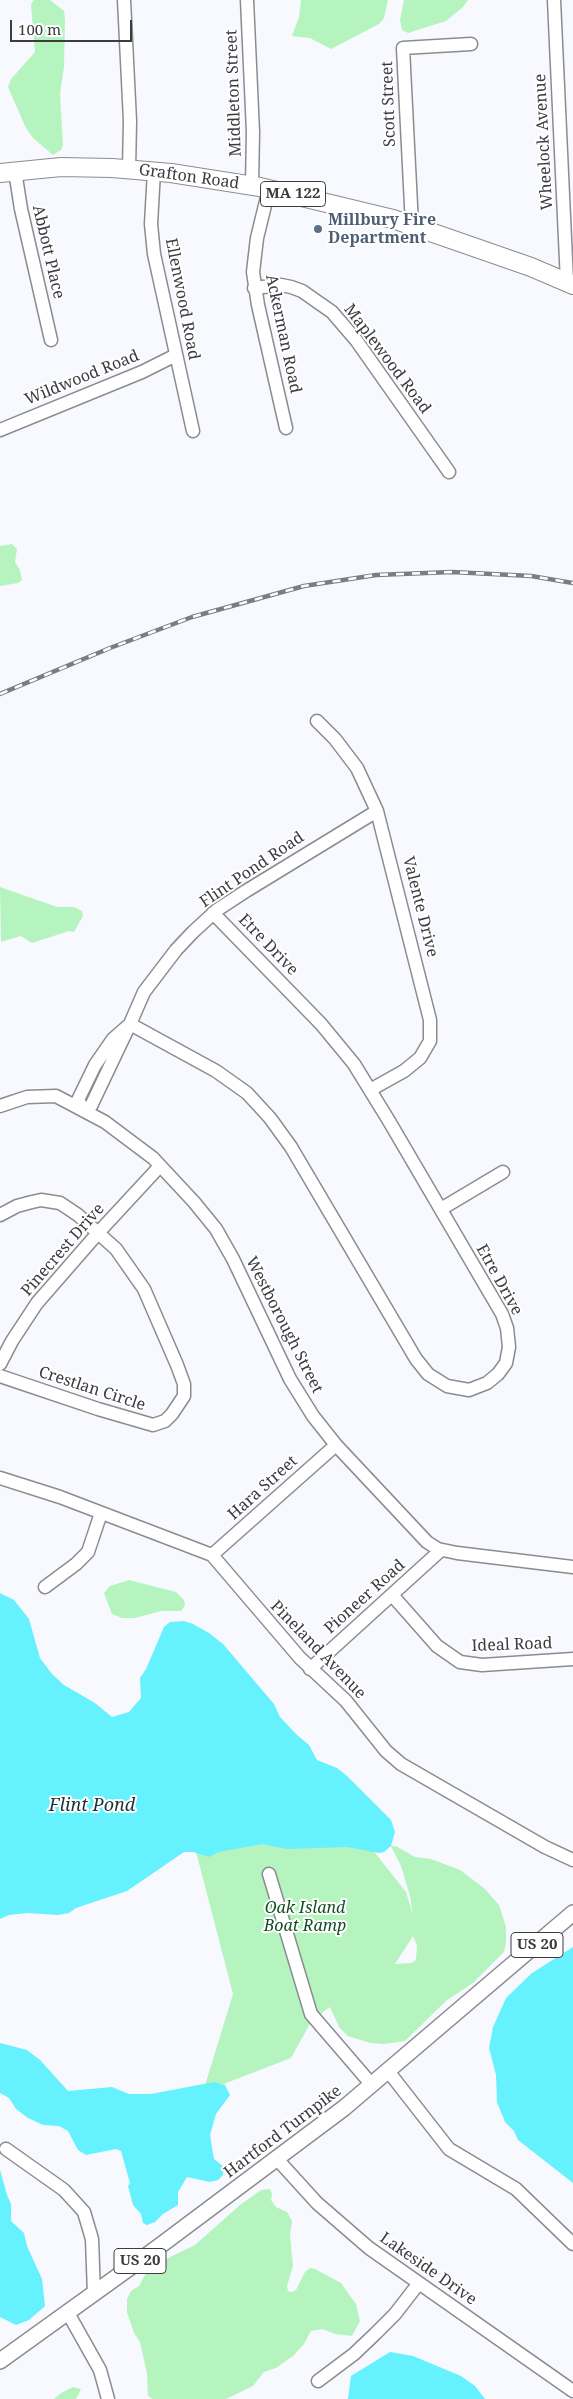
<!DOCTYPE html>
<style>
body{margin:0}
#map{position:relative;width:573px;height:2399px;overflow:hidden;background:#f7f9ff;font-family:"Noto Serif",serif}
canvas{display:block}
.scale{position:absolute;left:10px;top:20px;width:122px;height:22px;box-sizing:border-box;border:2px solid #3b3c3e;border-top:0;padding-left:6px;font-size:15px;line-height:18px;white-space:nowrap;color:#3b3c3e;-webkit-text-stroke:4px #fff;paint-order:stroke}
</style>
<div id="map">
<canvas width="573" height="2399"></canvas>
<div class="scale">100 m</div>
</div>
<script>
const context = document.querySelector('canvas').getContext('2d');
context.lineJoin = 'round';
function fill(path, color) {
  context.fillStyle = color;
  context.fill(path, 'evenodd');
}
function toPath(rows) {
  const path = new Path2D();
  for (const r of rows) {
    path.moveTo(r[0], r[1]);
    for (let i = 2; i < r.length; i += 2) path.lineTo(r[i], r[i + 1]);
  }
  return path;
}
function trace(path, color, width, dash) {
  context.strokeStyle = color;
  context.lineWidth = width;
  context.lineCap = dash ? 'butt' : 'round';
  context.setLineDash(dash || []);
  context.stroke(path);
}
function label(font, color, halo, rows, align = 'center') {
  context.font = font + ' "Noto Serif",serif';
  context.lineWidth = 4;
  context.setLineDash([]);
  context.textBaseline = 'middle';
  context.strokeStyle = halo;
  context.fillStyle = color;
  for (const [text, x, y, turn = 0] of rows) {
    context.save();
    context.translate(x, y);
    context.rotate((+turn || 0) * Math.PI / 180);
    context.textAlign = isNaN(turn) ? turn : align;
    if (halo) context.strokeText(text, 0, 0);
    context.fillText(text, 0, 0);
    context.restore();
  }
}
fill(toPath([
 [34,0,50,0,64,11,65,20,64,67,60,94,63,145,61,150,53,155,33,138,26,128,8,87,11,79,35,52,31,4],
 [301,0,388,0,384,18,379,24,331,49,310,38,292,36,299,17],
 [404,0,468,0,463,7,446,21,408,33,402,30,400,20],
 [12,544,17,549,15,562,20,570,22,580,18,583,0,586,0,546],
 [0,887,57,907,74,907,82,911,83,916,74,932,69,931,32,943,21,936,1,942],
 [129,1580,176,1592,184,1600,185,1605,181,1611,161,1611,135,1618,122,1618,112,1614,104,1593,110,1586],
 [250,1838,368,1844,406,1892,413,1915,410,1896,401,1866,391,1846,396,1846,415,1857,431,1859,460,1870,484,1888,499,1905,506,1927,506,1943,504,1952,473,1983,446,2001,405,2041,385,2044,370,2043,348,2036,339,2027,330,2007,312,2020,291,2058,203,2092,233,1994,194,1844],
 [413,1936,417,1945,416,1960,411,1963,395,1964],
 [270,2189,272,2194,271,2200,276,2207,287,2212,292,2221,290,2235,293,2266,287,2286,288,2291,292,2292,296,2290,305,2272,310,2268,315,2269,341,2283,356,2304,360,2321,352,2336,335,2334,322,2329,311,2331,304,2344,293,2356,276,2368,264,2372,253,2386,226,2399,153,2399,148,2396,147,2374,140,2342,134,2333,127,2312,127,2299,131,2291,139,2286,145,2275,153,2269,170,2257,195,2245,240,2205,261,2190],
 [73,2387,81,2389,76,2399,54,2399,61,2393]
]), '#b5f4bf');
fill(toPath([
 [0,1593,14,1600,29,1619,40,1658,52,1674,64,1685,95,1703,112,1717,129,1712,141,1698,140,1678,146,1669,164,1627,170,1622,184,1621,193,1624,209,1633,223,1644,274,1704,280,1717,297,1735,309,1745,317,1760,337,1768,347,1776,391,1820,395,1832,391,1846,384,1852,379,1853,347,1847,287,1849,262,1844,219,1852,209,1857,193,1852,184,1852,127,1891,76,1908,69,1913,58,1915,27,1913,9,1915,0,1919],
 [573,1947,573,2183,518,2140,514,2131,505,2122,497,2102,496,2075,489,2048,493,2027,506,1998,532,1973],
 [0,2043,27,2050,40,2060,68,2091,112,2087,129,2094,151,2094,214,2082,225,2085,230,2095,216,2114,210,2135,214,2159,224,2167,223,2175,218,2180,210,2182,187,2177,178,2192,178,2205,163,2214,155,2222,147,2225,143,2223,141,2214,133,2205,128,2186,130,2183,121,2151,116,2149,86,2155,78,2150,68,2131,59,2126,43,2125,28,2118,16,2109,9,2098,0,2093],
 [0,2170,7,2195,11,2204,11,2221,24,2233,27,2246,42,2279,45,2306,29,2320,16,2325,0,2317],
 [390,2352,413,2356,461,2376,475,2386,485,2399,348,2399,351,2376]
]), '#65f1fd');
const minor = toPath([
 [124,0,130,121,129,169],
 [247,0,253,132,252,185],
 [554,0,567,282],
 [15,171,21,209,51,340],
 [154,171,151,224,154,254,193,431],
 [269,189,257,238,253,272,258,305,286,428],
 [412,225,403,48,471,44],
 [254,288,281,285,291,287,302,291,332,312,356,340,449,472],
 [0,430,142,372,176,355],
 [317,721,335,739,357,768,377,811,430,1020,430,1041,420,1058,404,1071,370,1090],
 [130,1024,216,1071,247,1093,270,1118,291,1147,416,1359,428,1374,447,1386,469,1390,487,1383,498,1374,506,1363,509,1347,507,1328,502,1314,389,1121,354,1064,321,1024,213,913],
 [130,1024,113,1039,95,1065,78,1100,83,1109,91,1106,130,1024,144,992,176,950,193,932,217,910,246,891,377,811],
 [0,1106,27,1097,56,1096,105,1122,153,1158,194,1202,216,1229,233,1259,290,1379,313,1416,336,1445,427,1542,438,1549,457,1553,573,1567],
 [441,1209,503,1172],
 [0,1215,17,1206,32,1202,41,1200,60,1203,78,1215,116,1249,144,1289,177,1365,184,1384,184,1396,172,1414,165,1421,153,1425,98,1409,0,1376],
 [0,1364,12,1341,37,1303,98,1233,160,1166],
 [0,1478,60,1497,212,1555,300,1658,346,1701,386,1751,401,1764,545,1847,573,1860],
 [212,1555,336,1445],
 [45,1587,76,1564,88,1552,101,1513],
 [392,1595,437,1646,460,1662,482,1665,573,1659],
 [310,1669,441,1550],
 [269,1874,311,2014,372,2085],
 [388,2071,449,2149,516,2189,573,2244],
 [6,2149,64,2190,84,2212,92,2239,94,2294],
 [277,2159,317,2203,369,2248,573,2391],
 [68,2313,100,2370,108,2399],
 [318,2381,354,2354,375,2334,395,2314,419,2283]
]);
const major = toPath([
 [0,2361,157,2248,344,2108,573,1913]
]);
const highway = toPath([
 [0,173,61,167,112,168,171,173,260,187,393,219,531,267,573,285]
]);
trace(minor, '#8b8c92', 15);
trace(major, '#8b8c92', 18);
trace(highway, '#8b8c92', 20);
trace(minor, '#fff', 12);
trace(major, '#fff', 15);
trace(highway, '#fff', 18);
const rail = toPath([
 [0,694,110,648,192,617,304,586,376,575,452,572,531,576,573,583]
]);
trace(rail, '#7c7d80', 4.5);
trace(rail, '#fff', 2.5, [8]);
for (const [x, y, r, color] of [
 [318,229,5,"#5c6f8a"]
]) {
  const dot = new Path2D();
  dot.arc(x, y, r, 0, 2 * Math.PI);
  context.fillStyle = color;
  context.fill(dot);
  trace(dot, '#fff', 2);
}
for (const [x, y, w] of [
 [293,194,65],
 [537,1945,52],
 [140,2261,52]
]) {
  const box = new Path2D();
  box.roundRect(x - w / 2, y - 12.5, w, 25, 4);
  context.fillStyle = '#fff';
  context.fill(box);
  trace(box, '#3b3c3e', 1);
}
label('bold 15px', '#3b3c3e', null, [
 ["MA 122",293,194],
 ["US 20",537,1945],
 ["US 20",140,2261]
]);
label('16px', '#3b3c3e', '#fff', [
 ["Middleton Street",234,93,-92],
 ["Scott Street",389,104,-92],
 ["Wheelock Avenue",544,142,-93],
 ["Grafton Road",189,177,8],
 ["Abbott Place",48,252,77],
 ["Ellenwood Road",182,299,79],
 ["Ackerman Road",283,334,78],
 ["Maplewood Road",387,359,53],
 ["Wildwood Road",82,378,-22],
 ["Flint Pond Road",252,870,-34],
 ["Valente Drive",420,907,76],
 ["Etre Drive",268,945,46],
 ["Pinecrest Drive",63,1250,-49],
 ["Etre Drive",499,1280,61],
 ["Westborough Street",284,1325,63],
 ["Crestlan Circle",92,1389,18],
 ["Hara Street",263,1488,-42],
 ["Pioneer Road",365,1597,-42],
 ["Ideal Road",512,1645,-2],
 ["Pineland Avenue",318,1650,46],
 ["Hartford Turnpike",283,2132,-37],
 ["Lakeside Drive",428,2269,35]
]);
label('bold 16px', '#4e5e75', '#fff', [
 ["Millbury Fire",328,220],
 ["Department",328,238]
], 'left');
label('italic 16px', '#144d24', '#fff', [
 ["Oak Island",305,1908],
 ["Boat Ramp",305,1926]
]);
label('italic 18px', '#1b3335', '#fff', [
 ["Flint Pond",92,1806]
]);
</script>
